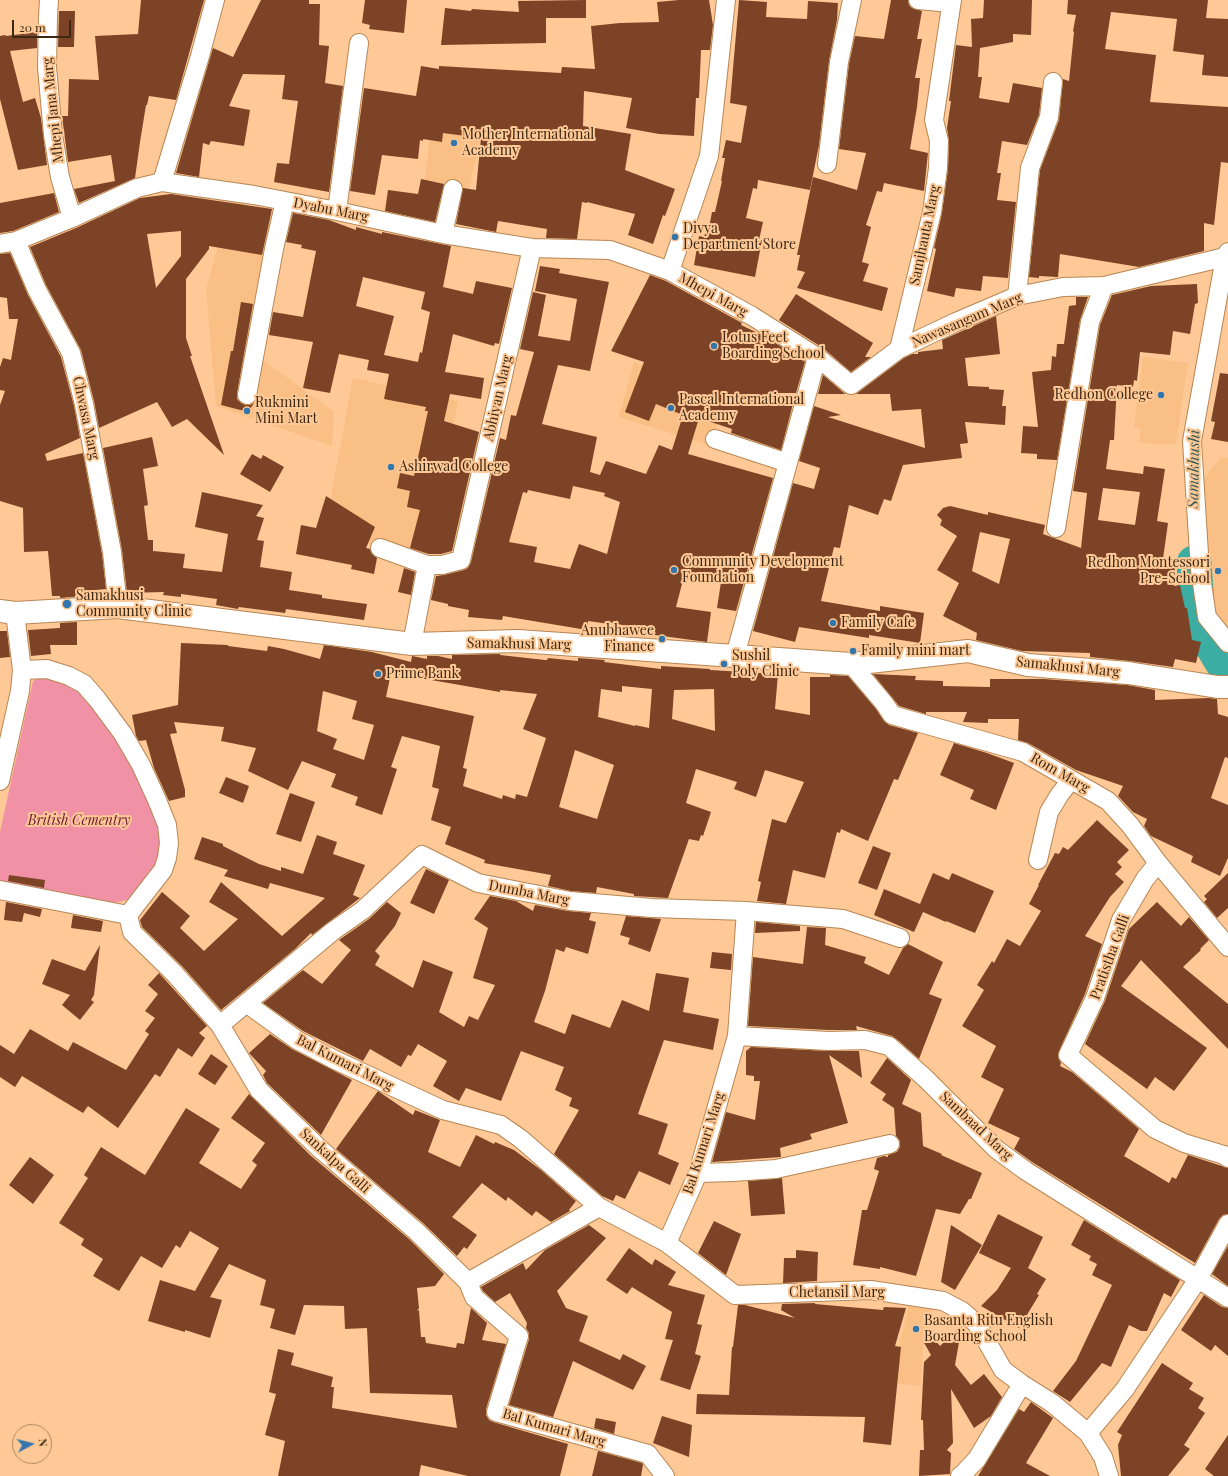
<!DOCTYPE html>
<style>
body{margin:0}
#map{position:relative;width:1228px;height:1476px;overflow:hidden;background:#fec996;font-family:"Playfair Display",serif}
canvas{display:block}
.north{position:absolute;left:12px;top:1424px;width:40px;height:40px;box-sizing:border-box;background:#fec996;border:1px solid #b08962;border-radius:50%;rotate:83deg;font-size:11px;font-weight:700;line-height:16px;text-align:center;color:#3c2813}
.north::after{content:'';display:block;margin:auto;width:14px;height:18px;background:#3376ac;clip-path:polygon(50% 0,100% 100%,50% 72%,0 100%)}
.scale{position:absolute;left:12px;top:20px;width:59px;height:18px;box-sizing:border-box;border:2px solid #3c2813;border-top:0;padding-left:5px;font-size:12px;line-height:14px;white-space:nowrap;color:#3c2813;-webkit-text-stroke:3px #fec996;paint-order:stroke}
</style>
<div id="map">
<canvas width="1228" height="1476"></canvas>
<div class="north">N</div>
<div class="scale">20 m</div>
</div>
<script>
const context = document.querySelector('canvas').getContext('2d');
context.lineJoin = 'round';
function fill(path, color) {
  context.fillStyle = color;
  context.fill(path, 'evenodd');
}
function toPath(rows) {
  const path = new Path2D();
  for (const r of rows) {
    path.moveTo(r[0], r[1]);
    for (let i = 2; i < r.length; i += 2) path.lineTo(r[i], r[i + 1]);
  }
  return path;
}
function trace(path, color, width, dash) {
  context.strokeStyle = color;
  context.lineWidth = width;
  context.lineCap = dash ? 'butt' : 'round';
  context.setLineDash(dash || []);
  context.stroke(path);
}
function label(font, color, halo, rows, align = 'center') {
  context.font = font + ' "Playfair Display",serif';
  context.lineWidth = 4;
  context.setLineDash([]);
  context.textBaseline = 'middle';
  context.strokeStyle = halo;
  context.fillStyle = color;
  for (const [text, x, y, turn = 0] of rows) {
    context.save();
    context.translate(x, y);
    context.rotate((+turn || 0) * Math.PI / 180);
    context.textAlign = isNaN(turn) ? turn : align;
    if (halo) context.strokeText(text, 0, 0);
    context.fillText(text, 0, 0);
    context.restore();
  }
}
fill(toPath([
 [434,99,487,106,469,190,425,180],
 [231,200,284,217,259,357,334,412,332,446,216,406,206,289],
 [1143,357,1188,363,1176,444,1139,443,1141,428,1134,427],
 [634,362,724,399,712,446,619,417],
 [353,378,458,401,426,558,324,533],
 [1221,457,1228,458,1228,632,1212,615,1202,481],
 [909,1304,933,1309,923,1349,921,1386,883,1382,898,1351]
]), '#f9bf85');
fill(toPath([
 [40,677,48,677,75,687,98,711,122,746,147,789,164,839,152,875,127,900,114,903,0,883,0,832,33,681]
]), '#f191a6');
trace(toPath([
 [1194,563,1198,622,1228,672]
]), '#3cada2', 35);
fill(toPath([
 [141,0,204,0,176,100,149,96,147,105,146,105,140,142,135,178,79,203,74,189,115,181,111,155,68,162,62,116,68,116,69,79,99,80,95,36,138,34],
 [261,0,309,0,309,4,320,4,319,45,329,46,325,83,343,86,329,192,274,182,277,163,289,164,298,101,282,99,285,75,243,74,229,106,250,110,244,146,211,141,209,145,203,143,199,177,176,173,213,48,233,57],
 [365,0,407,0,404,33,369,29,370,25,362,23],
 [586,0,586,18,546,18,546,43,441,45,445,8,471,11,472,9,519,12,518,1],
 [679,0,709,0,713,25,710,50,701,50,699,98,696,98,694,136,659,134,626,128,632,98,584,91,583,126,631,134,625,170,675,189,665,216,663,215,653,244,628,235,635,214,587,202,587,203,582,202,577,239,546,238,547,229,498,221,496,232,456,224,463,188,476,190,481,138,443,133,442,142,423,139,423,141,420,140,418,159,382,155,375,195,350,191,364,88,416,96,421,66,439,69,439,66,561,73,562,67,595,69,591,26,620,23,659,22,657,2],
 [739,0,767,2,766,17,807,19,808,1,838,3,837,20,829,61,819,145,810,190,758,180,757,189,753,188,746,218,763,222,759,240,762,240,755,277,694,265,699,236,707,238,712,212,715,212,722,181,721,181,725,158,722,158,726,140,741,143,747,106,730,103],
 [891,0,908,0,909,5,912,8,922,11,917,39,922,39,915,78,920,78,917,107,910,149,928,153,924,191,884,183,882,192,877,191,866,225,871,227,862,262,869,264,863,281,888,288,882,311,797,288,805,272,797,270,800,255,797,255,813,177,857,190,866,153,839,149,849,64,855,36,884,39],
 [984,0,1032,0,1031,35,1013,34,1013,42,980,48,978,77,982,77,979,98,1009,103,1013,83,1042,88,1039,115,1027,145,1002,141,997,173,1001,173,997,200,1016,202,1008,278,983,276,981,291,956,288,954,297,927,291,936,249,934,248,942,213,948,169,949,141,947,128,951,101,949,101,956,45,972,47,971,19,983,18],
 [1068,0,1208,0,1206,18,1228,19,1228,77,1202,75,1204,55,1173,51,1177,19,1111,12,1105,49,1156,55,1150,102,1228,107,1228,163,1221,162,1214,225,1204,223,1204,251,1139,267,1060,254,1058,277,1039,276,1039,278,1029,277,1040,170,1059,120,1063,79,1069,81,1074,32,1073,31,1076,15,1067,14],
 [59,11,75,11,74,47,58,47],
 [37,32,37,48,10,51,23,102,35,98,41,118,47,165,18,170,0,99,0,36,5,35,6,36],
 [421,179,444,184,435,222,385,211,388,190,418,194],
 [54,193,59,212,13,231,0,233,0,203],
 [171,194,272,209,262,255,209,246,209,249,186,279,186,338,192,356,190,356,224,455,187,419,172,427,157,402,99,428,94,401,81,350,46,285,30,247,76,228,140,198],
 [181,231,181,256,156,288,147,234],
 [293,213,329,220,356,230,356,227,382,234,382,232,451,246,443,287,473,294,476,281,512,288,499,344,495,343,494,346,453,334,445,372,484,378,481,399,450,394,444,421,479,432,452,551,441,554,429,554,410,548,420,510,407,507,410,491,397,488,400,473,414,476,428,411,425,411,426,407,384,399,389,374,367,370,369,360,339,354,330,393,303,388,313,342,269,335,273,312,303,317,316,251,301,248,302,245,286,242],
 [363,277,425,292,421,309,430,312,422,353,420,352,418,362,384,355,394,316,356,306],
 [10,253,28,295,61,357,74,406,80,438,45,454,47,461,83,453,102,554,106,589,85,591,85,596,60,598,60,596,52,596,48,551,24,552,23,508,0,501,0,405,5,391,0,390,0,367,3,358,11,360,18,319,9,319,7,298,0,297,0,254],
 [540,266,560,269,559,273,609,282,590,371,558,365,542,424,597,437,590,472,600,475,606,461,646,474,659,445,672,450,683,415,656,404,649,421,625,412,644,362,611,351,650,275,666,281,742,323,741,325,766,337,805,362,796,393,773,393,794,400,781,450,731,433,732,429,699,418,688,454,773,478,736,611,717,608,721,582,684,576,676,607,711,612,707,642,640,633,640,629,609,622,609,624,588,621,587,630,503,616,502,620,468,617,469,610,448,606,448,604,431,600,436,576,444,575,464,570,468,568,471,562,500,438,506,440,511,415,516,416,534,352,520,349,533,292,546,295,538,336,570,341,577,299,535,291],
 [573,486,605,493,604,496,620,502,607,554,579,544,570,569,534,562,537,547,509,542,523,492,527,493,528,490,570,499],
 [1197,284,1198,303,1195,304,1190,334,1173,331,1170,355,1140,352,1137,381,1134,380,1133,387,1117,385,1114,440,1110,440,1106,469,1143,474,1144,466,1165,469,1157,521,1168,523,1162,566,1175,567,1174,586,1180,585,1185,608,1187,608,1192,640,1201,642,1196,663,1175,659,1173,667,1130,661,1090,657,1090,653,1022,651,976,640,977,633,943,616,959,583,937,570,957,536,940,525,942,520,937,515,943,508,950,506,988,515,988,512,1045,525,1043,534,1081,548,1087,493,1073,491,1100,325,1112,295,1151,286],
 [1103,488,1140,492,1135,525,1098,520],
 [980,532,1010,539,999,584,972,571],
 [796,294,873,343,865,357,871,357,851,372,823,348,779,320],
 [1076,297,1088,297,1080,320,1057,460,1037,459,1037,454,1021,453,1023,426,1038,427,1032,372,1051,370,1052,356,1056,357,1057,344,1064,344,1069,306,1076,305],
 [241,302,253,304,237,393,237,399,241,403,245,405,250,405,254,403,248,412,221,405,231,351,233,351],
 [996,316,1000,354,965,358,968,386,989,387,989,389,1004,390,1002,406,1006,406,1005,425,965,422,968,443,960,444,962,458,903,465,891,501,884,499,878,515,849,505,840,548,834,547,821,601,880,611,880,606,924,613,920,643,869,635,869,638,799,627,795,642,753,631,793,483,814,489,820,468,799,461,814,406,841,415,828,417,925,448,921,409,892,411,890,394,856,394,904,358,912,354,918,354,918,352,943,349,942,340],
 [1220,373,1228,374,1228,442,1211,439,1215,422,1211,421],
 [823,375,844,393,846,394,818,394],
 [152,437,158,466,143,469,148,505,144,506,148,540,153,540,153,551,185,554,183,568,222,572,228,534,195,527,202,492,263,505,256,516,264,518,257,540,264,541,260,567,292,572,289,590,322,595,322,598,367,604,364,620,286,609,285,613,239,607,238,609,216,605,217,599,181,594,181,597,163,595,164,592,127,593,122,550,103,448],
 [252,454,261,459,263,455,284,467,270,492,240,474],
 [326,496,375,527,366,548,370,549,372,554,377,558,374,574,351,569,352,565,296,554,301,525,316,528],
 [404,568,415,572,411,595,398,592],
 [77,622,77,645,50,645,51,654,31,656,28,630,60,628,60,623],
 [0,631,7,631,10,657,0,658],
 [181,643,228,645,228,646,267,651,268,646,284,649,320,659,324,645,372,652,411,662,412,656,427,659,427,656,438,656,452,659,452,655,500,654,500,655,545,660,547,660,548,658,578,661,578,658,605,660,604,662,661,669,661,666,710,669,710,670,778,674,775,709,810,715,810,677,830,677,830,675,848,676,876,709,884,721,889,725,918,733,898,780,894,779,868,841,841,829,840,833,837,832,825,878,793,870,786,904,757,901,761,882,758,881,772,819,786,823,804,782,765,770,756,797,734,789,737,782,696,769,686,803,711,812,703,836,701,835,699,841,689,839,668,898,634,896,634,894,597,887,596,893,571,891,548,886,551,875,484,863,485,860,445,844,451,827,431,820,439,789,432,787,440,746,402,736,391,767,397,769,382,815,355,805,358,797,331,787,336,774,302,761,288,790,248,771,256,748,221,741,224,727,174,722,177,733,170,734,185,790,185,797,169,801,154,768,146,740,139,741,136,736,132,715,178,705],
 [391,673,500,692,500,690,537,694,523,729,546,738,527,797,516,794,515,799,503,795,502,799,463,786,467,769,463,768,474,716,386,697],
 [622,686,652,689,649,728,635,725,635,726,598,717,601,689,622,692],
 [714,689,715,731,672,719,674,690],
 [323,691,357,701,352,719,374,725,364,760,333,749,337,739,317,731],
 [575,750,614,765,597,819,559,807],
 [873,674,916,676,915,680,943,681,943,686,990,687,990,679,1044,679,1127,685,1155,690,1155,700,1209,698,1217,699,1218,714,1228,717,1228,758,1225,757,1211,798,1228,805,1228,858,1220,876,1191,862,1193,856,1151,836,1144,826,1147,819,1133,812,1118,796,1123,786,1076,770,1028,743,1018,740,1019,719,988,719,988,723,963,722,967,712,926,712,926,714,899,706],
 [954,743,987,753,1014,763,996,810,970,799,974,790,940,775],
 [226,777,249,786,243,803,219,793],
 [290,793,315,802,301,842,276,834],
 [1097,820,1129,850,1117,862,1122,867,1115,874,1124,882,1110,897,1085,936,1102,944,1085,994,1059,1051,1058,1057,1061,1063,1060,1066,1072,1072,1139,1129,1124,1156,1169,1183,1172,1177,1176,1179,1188,1155,1228,1168,1228,1214,1223,1215,1219,1219,1195,1263,1032,1162,1014,1149,1020,1138,988,1123,1004,1089,981,1077,996,1046,962,1026,984,990,977,985,992,961,994,963,1007,939,1020,946,1041,911,1029,904,1039,885,1038,885,1055,853,1059,854,1063,847,1068,850],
 [317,835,337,842,333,854,365,865,353,895,360,898,312,935,311,933,295,949,221,1010,182,966,142,927,140,920,162,892,190,916,180,928,204,951,238,919,209,902,221,882,282,936,325,898,270,883,268,889,224,876,228,870,194,859,202,837,223,844,223,846,259,864,281,871,281,867,303,874],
 [873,846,891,853,877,890,858,883],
 [426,869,449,880,434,914,410,903],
 [933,873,949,880,952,873,994,891,975,933,946,921,946,922,923,912,914,932,874,915,884,889,920,904],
 [1228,873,1228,908,1217,918,1204,902,1207,899,1204,896],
 [9,875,45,880,44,888,8,881],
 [490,896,516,901,533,911,535,905,568,911,591,913,589,920,596,922,588,954,566,947,564,952,556,949,545,991,534,1022,565,1034,572,1014,610,1028,622,1000,649,1011,656,973,689,978,683,1012,719,1019,713,1050,664,1040,638,1114,668,1124,658,1154,679,1163,670,1185,639,1171,625,1199,616,1195,613,1201,602,1196,554,1154,579,1110,569,1106,572,1098,555,1090,564,1067,521,1051,501,1101,466,1088,459,1101,433,1086,447,1061,418,1044,411,1056,408,1055,401,1067,370,1049,363,1061,303,1031,263,1003,303,970,322,984,351,950,339,940,369,919,387,902,401,913,395,926,375,951,380,956,375,965,413,988,423,960,453,972,439,1012,464,1027,469,1016,478,1020,495,985,473,978,488,928,474,919],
 [6,902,42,909,40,917,24,913,22,922,4,920],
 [1157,902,1181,926,1189,917,1209,940,1200,949,1201,950,1183,967,1228,1004,1228,1049,1141,960,1121,986,1207,1048,1174,1091,1155,1077,1147,1089,1085,1044,1105,1001,1129,929],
 [73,915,103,921,101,932,71,928],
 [626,916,661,919,650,952,628,944,630,938,620,935],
 [756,922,800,926,800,931,755,933],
 [807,927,826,928,825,945,866,957,864,963,889,975,903,948,908,944,943,962,929,994,942,999,919,1059,899,1041,892,1036,856,1026,857,1030,829,1030,748,1026,753,957,803,964],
 [100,945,94,995,91,1000,94,1002,80,1020,62,1005,70,995,42,984,52,959,85,971],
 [712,952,732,954,731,970,710,968],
 [159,973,207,1026,199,1033,205,1038,192,1057,178,1048,160,1077,155,1074,118,1128,88,1106,83,1113,22,1076,15,1087,0,1077,0,1045,14,1054,30,1029,68,1051,73,1042,126,1070,149,1034,145,1031,155,1018,145,1011,158,994,148,985],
 [270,1034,292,1049,352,1080,321,1135,267,1083,263,1075,266,1071,249,1053],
 [751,1047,828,1051,859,1051,862,1078,829,1055,848,1123,810,1134,812,1139,780,1148,781,1157,712,1162,726,1112,755,1120,760,1081,754,1081,754,1076,746,1075,746,1051],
 [211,1054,228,1066,215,1085,198,1074],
 [887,1058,911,1080,902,1104,921,1113,923,1146,942,1154,941,1155,982,1173,971,1199,969,1199,960,1214,936,1209,916,1276,880,1267,880,1269,853,1265,862,1210,867,1210,879,1171,874,1169,877,1158,884,1156,888,1157,888,1155,897,1152,900,1147,900,1141,896,1136,894,1108,882,1100,886,1094,870,1083],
 [378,1091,413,1115,415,1110,440,1120,428,1152,460,1167,476,1135,494,1144,495,1142,514,1150,541,1170,576,1201,569,1210,570,1211,551,1222,536,1211,532,1216,508,1197,506,1201,482,1183,452,1217,477,1235,467,1249,464,1247,457,1256,423,1223,336,1149],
 [249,1094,310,1155,409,1239,444,1274,435,1286,417,1288,419,1308,417,1311,419,1310,421,1337,425,1337,426,1343,456,1348,457,1343,464,1344,471,1308,487,1323,482,1340,506,1344,486,1409,486,1415,489,1420,493,1422,568,1444,560,1476,468,1476,421,1465,419,1476,278,1476,285,1441,265,1435,276,1394,269,1392,278,1349,294,1353,291,1365,333,1377,331,1387,334,1387,332,1408,457,1428,452,1395,370,1393,367,1328,345,1329,344,1306,304,1305,295,1335,270,1328,275,1309,260,1305,266,1280,229,1264,210,1297,222,1300,210,1338,185,1330,185,1332,148,1321,160,1280,195,1291,219,1248,190,1231,180,1248,176,1245,162,1268,141,1256,119,1291,93,1276,103,1259,81,1245,84,1239,59,1223,88,1178,84,1175,101,1147,145,1175,186,1108,220,1129,199,1163,241,1189,257,1165,252,1161,265,1143,231,1118],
 [30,1157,54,1175,33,1204,9,1185],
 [782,1178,785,1214,751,1216,748,1181],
 [998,1214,1043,1237,1028,1268,1046,1279,1037,1294,1039,1295,1019,1328,981,1306,997,1290,1011,1268,979,1253],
 [1084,1220,1180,1280,1171,1297,1164,1293,1147,1331,1141,1331,1129,1325,1111,1367,1102,1363,1070,1402,1053,1391,1076,1361,1112,1285,1092,1275,1097,1264,1089,1260,1091,1256,1071,1245],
 [714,1221,741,1234,726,1275,698,1253],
 [589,1225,606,1238,557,1291,566,1308,588,1316,579,1341,620,1360,623,1354,646,1366,633,1390,573,1361,553,1417,509,1405,529,1339,529,1333,526,1328,527,1323,510,1293,495,1302,483,1291,481,1287,523,1263,526,1270,545,1250],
 [951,1225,982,1245,955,1290,941,1282],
 [1228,1246,1228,1286,1212,1274],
 [629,1248,652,1265,655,1259,676,1272,668,1285,705,1295,697,1324,702,1325,695,1354,701,1356,690,1390,660,1380,673,1340,665,1339,672,1312,632,1287,627,1294,606,1280],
 [796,1250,818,1252,817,1281,783,1283,784,1258,796,1258],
 [1204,1295,1222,1307,1228,1308,1228,1356,1215,1345,1211,1351,1181,1330],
 [815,1303,815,1304,883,1310,884,1307,906,1308,895,1346,901,1347,891,1445,863,1442,865,1417,696,1414,697,1394,729,1395,732,1347,733,1347,738,1305,745,1305,795,1318,781,1310,782,1304],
 [962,1325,955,1365,971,1385,984,1374,1002,1397,991,1416,974,1428,951,1389,953,1443,947,1450,951,1453,950,1474,919,1476,920,1450,924,1450,923,1420,921,1420,924,1362,931,1355,923,1341,931,1335,940,1346],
 [1162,1363,1193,1383,1189,1389,1204,1398,1198,1408,1205,1413,1184,1445,1190,1449,1168,1476,1121,1476,1118,1445,1122,1435,1117,1432],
 [1031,1402,1053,1418,1026,1463,1050,1476,978,1476,1019,1409,1024,1412],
 [662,1416,692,1425,689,1457,653,1443],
 [596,1418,616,1422,614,1434,594,1428],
 [1228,1435,1228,1476,1214,1476,1205,1469],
 [598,1451,642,1463,643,1465,641,1476,592,1476]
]), '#7d4327');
const minor = toPath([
 [49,0,48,16,47,67,53,135,60,177,72,218],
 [918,0,951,3],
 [827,164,839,62,852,0],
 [162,182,200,56,215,0],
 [337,211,359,43],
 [443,234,453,189],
 [16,241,37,290,71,353,84,404,112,552,118,607],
 [0,244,16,241,72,218,137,188,162,182,254,195,337,211,443,234,532,248,610,250,670,271,752,316,817,357,851,385,899,349,956,322,1017,296,1063,287,1104,286,1225,257],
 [1228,252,1225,257,1192,441,1200,570,1207,617,1228,643],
 [670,271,709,156,726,0],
 [1017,296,1030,168,1049,117,1053,82],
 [899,349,932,212,938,168,939,141,934,120,952,0],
 [247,395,274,249,285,201],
 [715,439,788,463],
 [1056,528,1090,322,1104,286],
 [380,548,427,565],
 [412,644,427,565,442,565,461,560,532,248],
 [735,656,817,357],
 [851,664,884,703,892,715,1023,752,1108,801,1130,825,1158,863,1228,947],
 [0,781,20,691,22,670,15,613],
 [1038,860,1049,812,1060,794,1071,780],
 [1158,863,1145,879,1121,920,1095,998,1068,1055,1155,1129,1184,1143,1224,1155,1228,1158],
 [0,890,128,915,163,870,167,858,169,843,167,825,157,800,141,765,123,734,97,699,84,684,69,676,47,669,22,670],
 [746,911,843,919,900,938],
 [128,915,132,932,174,973,220,1025,259,1090,320,1149,416,1231,468,1282,474,1297,519,1336,496,1412,648,1454,665,1476],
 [246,1003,297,1040,335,1060,443,1110,501,1125,521,1139,599,1207,667,1243,735,1295,871,1290,943,1301,962,1311,977,1324,1003,1370,1022,1384,1052,1403,1088,1433,1103,1457,1109,1476],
 [220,1025,333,931,363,910,422,855,478,883,570,901,652,908,746,911,737,1036,698,1173,667,1243],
 [737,1036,829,1041,865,1040,889,1046,925,1078,996,1149,1026,1171,1228,1298],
 [698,1173,733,1172,776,1169,890,1144],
 [468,1282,599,1207],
 [1088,1433,1125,1389,1198,1279,1228,1224],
 [960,1476,963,1474,977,1459,1022,1384]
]);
const secondary = toPath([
 [0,611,15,613,118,607,412,644,518,641,851,664,968,651,1028,665,1128,673,1218,687,1228,687]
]);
trace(minor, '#b78654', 20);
trace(secondary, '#b78654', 24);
trace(minor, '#fff', 18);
trace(secondary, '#fff', 22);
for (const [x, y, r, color] of [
 [454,143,4,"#3376ac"],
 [675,237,4,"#3376ac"],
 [714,346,4,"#3376ac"],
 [1161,395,4,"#3376ac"],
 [671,408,4,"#3376ac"],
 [247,411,4,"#3376ac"],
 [391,467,4,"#3376ac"],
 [674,570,4,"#3376ac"],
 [1218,571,4,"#3376ac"],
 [67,604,5,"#3376ac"],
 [833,623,4,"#3376ac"],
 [662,639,4,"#3376ac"],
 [853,651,4,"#3376ac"],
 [724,664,4,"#3376ac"],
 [378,674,4,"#3376ac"],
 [916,1329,4,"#3376ac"]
]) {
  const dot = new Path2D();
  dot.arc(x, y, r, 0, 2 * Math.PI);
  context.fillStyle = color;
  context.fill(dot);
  trace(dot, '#fec996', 1.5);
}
label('14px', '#3c2813', '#fec996', [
 ["Mhepi Jana Marg",53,110,-96],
 ["Dyabu Marg",331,210,11],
 ["Samjhauta Marg",925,235,-78],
 ["Mhepi Marg",713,295,29],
 ["Nawasangam Marg",967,320,-23],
 ["Abhiyan Marg",498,398,-77],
 ["Chwasa Marg",86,418,78],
 ["Samakhusi Marg",519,644,1],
 ["Samakhusi Marg",1068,667,6],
 ["Rom Marg",1060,773,30],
 ["Dumba Marg",529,893,11],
 ["Pratistha Galli",1110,957,-70],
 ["Bal Kumari Marg",345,1063,27],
 ["Sambaad Marg",976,1126,43],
 ["Bal Kumari Marg",704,1143,-72],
 ["Sankalpa Galli",335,1161,42],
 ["Chetansil Marg",837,1293],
 ["Bal Kumari Marg",554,1428,16]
]);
label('14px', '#3c2813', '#fec996', [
 ["Mother International",462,135],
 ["Academy",462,151],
 ["Divya",683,229],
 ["Department Store",683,245],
 ["Lotus Feet",722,338],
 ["Boarding School",722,354],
 ["Redhon College",1153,395,"right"],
 ["Pascal International",679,400],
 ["Academy",679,416],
 ["Rukmini",255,403],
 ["Mini Mart",255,419],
 ["Ashirwad College",399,467],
 ["Community Development",682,562],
 ["Foundation",682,578],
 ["Redhon Montessori",1210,563,"right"],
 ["Pre-School",1210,579,"right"],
 ["Samakhusi",76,596],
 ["Community Clinic",76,612],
 ["Family Cafe",841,623],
 ["Anubhawee",654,631,"right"],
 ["Finance",654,647,"right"],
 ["Family mini mart",861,651],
 ["Sushil",732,656],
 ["Poly Clinic",732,672],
 ["Prime Bank",386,674],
 ["Basanta Ritu English",924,1321],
 ["Boarding School",924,1337]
], 'left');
label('italic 14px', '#6d1834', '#fec996', [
 ["British Cementry",79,821]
]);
label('italic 15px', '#385a55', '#fec996', [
 ["Samakhushi",1194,469,-89]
]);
</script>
